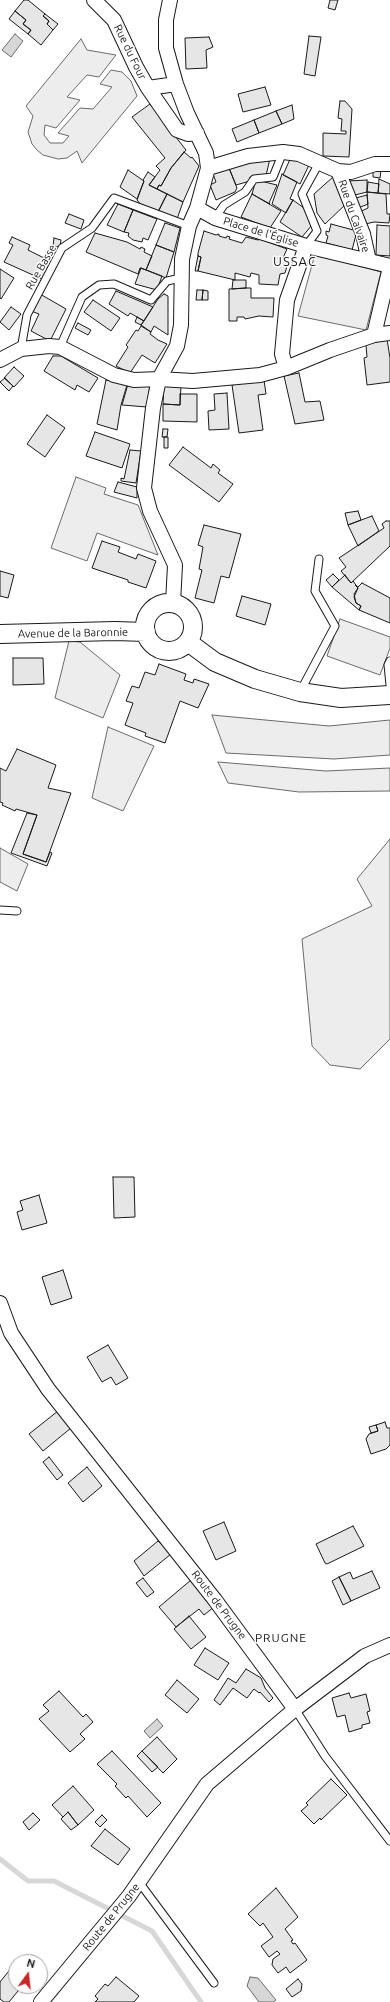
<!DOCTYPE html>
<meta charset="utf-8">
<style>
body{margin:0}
#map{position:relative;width:390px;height:2002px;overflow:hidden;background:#fff;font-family:Ubuntu,sans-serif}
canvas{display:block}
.north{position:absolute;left:8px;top:1954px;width:40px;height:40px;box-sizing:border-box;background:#fff;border:1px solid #a3a3a3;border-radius:50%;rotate:15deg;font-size:11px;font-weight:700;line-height:16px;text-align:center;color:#1a1a1a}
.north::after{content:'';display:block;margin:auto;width:14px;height:18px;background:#c62828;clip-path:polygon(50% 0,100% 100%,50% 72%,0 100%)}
</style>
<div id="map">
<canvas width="390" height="2002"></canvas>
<div class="north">N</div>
</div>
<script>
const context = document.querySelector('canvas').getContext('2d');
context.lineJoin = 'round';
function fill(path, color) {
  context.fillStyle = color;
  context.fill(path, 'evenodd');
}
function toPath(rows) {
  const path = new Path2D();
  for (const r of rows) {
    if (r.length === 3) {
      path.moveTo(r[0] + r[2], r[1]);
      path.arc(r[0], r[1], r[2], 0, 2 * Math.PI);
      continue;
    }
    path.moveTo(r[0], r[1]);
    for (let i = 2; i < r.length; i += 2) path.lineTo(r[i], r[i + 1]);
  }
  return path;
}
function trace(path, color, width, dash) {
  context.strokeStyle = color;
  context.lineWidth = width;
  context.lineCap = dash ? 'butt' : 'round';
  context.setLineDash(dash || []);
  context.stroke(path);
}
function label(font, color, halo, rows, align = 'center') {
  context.font = font + ' Ubuntu,sans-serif';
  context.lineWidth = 3;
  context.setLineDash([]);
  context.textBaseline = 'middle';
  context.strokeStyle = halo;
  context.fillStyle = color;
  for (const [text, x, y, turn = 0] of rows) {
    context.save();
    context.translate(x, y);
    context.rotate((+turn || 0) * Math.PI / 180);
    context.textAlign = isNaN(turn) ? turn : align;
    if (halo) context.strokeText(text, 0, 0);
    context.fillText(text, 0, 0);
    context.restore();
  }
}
const built = toPath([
 [81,39,87,50,116,55,99,77,87,75,67,97,80,100,56,128,45,125,44,135,50,143,63,143,69,136,58,133,80,108,93,109,112,87,100,84,111,70,122,72,131,81,137,96,82,163,77,151,67,158,58,159,43,155,37,150,32,144,28,132,33,116,26,106,81,39],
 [315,254,381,272,366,330,298,316,315,254],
 [76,477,106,488,104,494,138,505,158,555,97,533,87,561,51,548,76,477],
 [340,619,390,637,390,648,380,675,327,656,340,619],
 [69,641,80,642,120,675,103,718,55,698,69,641],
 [212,715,329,726,390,720,390,755,334,759,226,753,212,715],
 [108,727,154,746,123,811,92,798,108,727],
 [218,762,326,771,390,768,390,791,299,792,228,783,218,762],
 [390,839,390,1039,360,1069,330,1065,312,1046,302,939,372,906,357,879,390,839],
 [0,848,28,864,17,891,0,882,0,848]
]);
fill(built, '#ededed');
trace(built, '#6a6a6a', 1);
const water = toPath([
 [15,34,23,41,11,57,2,50,15,34],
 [157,1719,163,1726,150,1738,144,1731,157,1719],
 [250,1977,258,1978,276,2000,273,2002,259,2002,247,1986,250,1977]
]);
fill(water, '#d7d7d7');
trace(water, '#6a6a6a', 1);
trace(toPath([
 [0,1859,28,1881,54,1881,152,1931,201,2002]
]), '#d7d7d7', 5);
const building = toPath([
 [24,0,28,0,45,14,43,16,49,21,47,24,53,30,41,45,28,34,31,30,23,24,26,20,15,11,24,0],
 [330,0,338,0,335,10,328,8,330,0],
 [15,11,26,20,23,24,31,30,28,34,9,19,15,11],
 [45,14,58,24,53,30,47,24,49,21,43,16,45,14],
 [309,36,321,37,315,76,304,74,309,36],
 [209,37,213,47,206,50,207,68,186,69,185,38,209,37],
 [265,87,271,105,243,112,238,94,265,87],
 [340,101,345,101,352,109,349,157,323,156,323,133,346,134,346,131,341,131,342,119,338,118,340,101],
 [150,104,186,150,171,168,161,186,159,185,157,189,149,185,160,170,156,166,165,158,132,117,150,104],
 [292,105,294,119,282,124,276,111,292,105],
 [276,111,282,124,259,133,254,120,276,111],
 [254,120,259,133,237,142,232,129,254,120],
 [184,152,191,158,192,157,199,166,183,202,157,189,159,185,161,186,171,168,184,152],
 [291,157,309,165,300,184,283,175,291,157],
 [270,158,266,176,250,177,250,181,236,185,229,168,270,158],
 [229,168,237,188,235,192,216,200,210,185,216,182,213,174,229,168],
 [373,169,381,170,380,178,373,177,373,169],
 [128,170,144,181,137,199,120,187,128,170],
 [148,172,155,177,149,185,167,194,158,212,142,206,137,200,144,181,143,180,148,172],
 [282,174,297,182,290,199,293,200,286,213,272,204,282,174],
 [333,177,346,204,325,224,317,213,314,194,333,177],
 [379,179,390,184,390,194,378,193,379,179],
 [256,180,277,185,269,203,270,204,252,194,256,180],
 [367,180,367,192,351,196,348,181,367,180],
 [368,182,379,184,378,193,367,192,368,182],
 [367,192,386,194,387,214,390,214,389,223,374,222,361,225,357,213,368,208,367,192],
 [167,194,183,202,177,219,158,212,167,194],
 [252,194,281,211,270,228,241,217,252,194],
 [367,195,368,204,356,209,352,199,367,195],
 [293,200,308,211,312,225,302,237,280,222,293,200],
 [118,204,133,210,124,232,107,225,118,204],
 [133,210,157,219,148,240,143,238,142,242,133,240,128,236,129,233,124,232,133,210],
 [69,214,84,220,81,229,65,223,69,214],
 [165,223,180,228,174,252,156,245,165,223],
 [331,224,357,231,352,250,326,243,328,236,326,235,326,231,329,232,331,224],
 [377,225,390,226,390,256,376,255,377,225],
 [204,231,216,235,219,234,219,236,226,238,227,236,230,237,229,239,242,243,246,237,258,240,260,239,287,249,283,258,288,263,285,273,280,274,278,285,259,284,259,275,251,273,250,277,235,273,235,280,198,271,201,257,198,256,198,253,204,231],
 [95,233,127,242,140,249,141,247,145,249,144,252,152,256,146,270,140,268,138,274,86,252,95,233],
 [12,237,30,245,28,250,52,262,44,280,4,262,13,245,9,243,12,237],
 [54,238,61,240,60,247,53,246,54,238],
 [156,245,174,252,166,278,146,270,156,245],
 [198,256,201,257,198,271,195,271,198,256],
 [141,268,162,276,157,290,135,284,141,268],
 [0,269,14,278,1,299,0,298,0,269],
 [233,280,246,280,246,288,232,289,233,280],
 [246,288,251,288,251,298,274,298,273,317,259,316,245,319,244,317,237,317,237,321,229,321,229,289,246,288],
 [197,290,203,290,202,300,196,300,197,290],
 [203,290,208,291,208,300,202,300,203,290],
 [116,291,153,307,144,321,130,313,128,316,109,304,116,291],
 [40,294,66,309,50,341,31,331,39,314,31,311,40,294],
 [164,294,168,296,168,335,154,326,151,332,141,325,158,299,164,294],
 [93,300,120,318,111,331,84,312,93,300],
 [11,307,21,314,9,330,0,322,11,307],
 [137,317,144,321,141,325,135,322,137,317],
 [78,323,91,330,88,335,75,328,78,323],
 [141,326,151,332,150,334,158,340,167,344,155,363,142,355,130,373,116,366,128,347,126,345,136,330,138,331,141,326],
 [387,339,390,358,390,382,367,385,364,358,367,357,366,345,387,339],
 [53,356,61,356,98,378,89,392,77,385,75,390,44,371,53,356],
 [14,367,24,376,14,387,4,378,14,367],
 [299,373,305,402,320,401,324,420,295,424,284,376,299,373],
 [5,378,13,386,9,391,0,382,5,378],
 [106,380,127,385,121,405,117,430,97,424,106,380],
 [264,380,266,394,258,395,263,430,239,433,232,385,264,380],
 [128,384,150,384,147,407,122,405,128,384],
 [164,385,181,385,180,405,163,404,164,385],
 [227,393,229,429,209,430,208,411,215,410,214,394,227,393],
 [180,394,197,394,197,422,163,421,163,404,180,405,180,394],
 [47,415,65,428,45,457,27,444,47,415],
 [163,429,168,429,167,437,162,437,163,429],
 [95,432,130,444,122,468,86,456,95,432],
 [164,437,168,437,168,448,164,448,164,437],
 [183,447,211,468,213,464,220,470,218,473,233,484,219,502,169,465,183,447],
 [130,450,141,451,136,483,121,481,121,478,124,479,130,450],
 [118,482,137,487,137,498,114,492,118,482],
 [358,511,361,520,348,525,345,513,358,511],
 [372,516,379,531,358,546,348,525,372,516],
 [386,521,390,521,390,546,351,583,341,571,346,567,339,558,384,528,382,524,386,521],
 [204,525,241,534,229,578,221,576,214,603,195,598,202,570,199,569,203,547,198,545,204,525],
 [102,541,120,547,118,552,136,559,138,554,156,561,146,588,128,582,128,580,92,568,102,541],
 [0,571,14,575,8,598,0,596,0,571],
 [333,574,339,580,332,587,326,580,333,574],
 [345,575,351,583,353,581,358,588,354,597,356,603,361,606,359,610,332,587,345,575],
 [362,583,390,598,390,623,359,610,361,606,356,603,354,594,358,588,355,585,358,587,362,583],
 [242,596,271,604,265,625,236,616,242,596],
 [13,658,43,658,44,684,13,685,13,658],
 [159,664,186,674,184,680,193,683,194,679,209,684,198,708,180,701,165,743,145,736,146,733,125,725,133,703,126,701,132,686,139,688,145,672,155,675,159,664],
 [17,749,56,765,48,788,71,793,46,862,23,854,37,815,16,809,15,811,2,805,3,803,0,802,0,768,6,771,17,749],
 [27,813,37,815,23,854,46,862,50,852,52,853,47,866,11,853,27,813],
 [113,1177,134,1177,135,1217,114,1218,113,1177],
 [39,1195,47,1223,22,1230,17,1212,23,1210,20,1201,39,1195],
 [63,1270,72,1298,51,1305,42,1277,63,1270],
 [108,1345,128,1378,116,1385,111,1377,102,1382,87,1357,108,1345],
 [58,1411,71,1428,43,1451,29,1434,58,1411],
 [385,1422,387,1428,390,1428,390,1445,386,1449,371,1454,366,1439,369,1434,378,1431,376,1425,385,1422],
 [376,1425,378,1431,371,1433,369,1427,376,1425],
 [49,1457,63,1475,57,1480,43,1462,49,1457],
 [87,1467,102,1486,83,1502,68,1483,87,1467],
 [224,1522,236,1551,216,1560,203,1531,224,1522],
 [353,1526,364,1546,327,1564,325,1563,316,1544,353,1526],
 [158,1541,171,1554,144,1576,134,1561,158,1541],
 [372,1571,380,1588,351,1601,339,1577,350,1572,353,1579,372,1571],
 [339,1577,351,1601,343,1605,332,1581,339,1577],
 [143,1578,154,1592,147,1597,136,1583,143,1578],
 [191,1580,214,1607,204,1615,199,1609,176,1627,159,1607,191,1580],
 [189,1616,206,1637,191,1649,174,1629,189,1616],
 [205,1648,229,1663,218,1680,194,1665,205,1648],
 [246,1669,261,1678,265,1688,273,1698,269,1702,260,1692,259,1693,254,1689,247,1698,233,1688,220,1705,214,1700,228,1678,236,1683,246,1669],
 [177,1680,199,1699,187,1713,165,1695,177,1680],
 [59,1691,83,1717,86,1714,93,1722,80,1734,85,1739,70,1752,39,1719,49,1711,43,1705,59,1691],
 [349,1693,351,1698,366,1694,370,1711,367,1712,370,1723,362,1725,362,1728,349,1732,345,1715,337,1717,332,1698,349,1693],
 [157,1737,177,1759,163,1773,142,1751,157,1737],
 [112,1751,161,1803,147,1817,128,1796,126,1798,115,1786,117,1784,97,1764,112,1751],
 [142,1751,158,1767,152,1772,137,1756,142,1751],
 [331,1779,347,1795,321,1820,320,1818,314,1824,301,1811,308,1805,306,1803,331,1779],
 [73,1786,94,1810,78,1825,68,1812,63,1817,52,1805,73,1786],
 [68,1812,78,1825,71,1830,61,1819,68,1812],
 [33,1813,40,1820,29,1830,23,1822,33,1813],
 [102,1815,107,1820,100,1827,95,1822,102,1815],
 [105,1829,130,1849,118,1865,91,1846,105,1829],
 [276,1888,298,1917,285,1929,293,1940,291,1941,293,1944,295,1943,307,1960,290,1973,286,1967,278,1973,272,1965,273,1959,280,1954,277,1951,269,1957,261,1946,273,1937,263,1923,260,1926,248,1914,276,1888],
 [12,1967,16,1971,16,1986,22,1986,9,2002,4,2002,0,1999,0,1982,12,1967],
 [116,1977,139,1996,134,2002,95,2002,98,1999,95,1996,105,1984,108,1986,116,1977],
 [298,1979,302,1984,301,1991,292,1997,286,1989,298,1979]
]);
fill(building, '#e6e6e6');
trace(building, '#1a1a1a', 1);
const service = toPath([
 [215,218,224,205,245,192,254,179,273,177,283,152],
 [306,246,317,231,302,194,319,163],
 [60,347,82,297,99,285,114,284,151,300,167,281,181,278],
 [21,349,27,315,62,248,92,228,114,198,189,226],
 [390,661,388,665,390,685],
 [301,690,335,626,315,591,319,559],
 [0,910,17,911],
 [295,1709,325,1756,390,1841],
 [139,1882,214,1983]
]);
const minor = toPath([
 [94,0,114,20,136,67,148,88],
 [170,0,166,20,166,48,176,84,187,113,206,153,208,168,197,208,189,226,182,259,181,325,177,346,159,379,193,381,260,375,286,368,330,350,374,335,390,333],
 [176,84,148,88,177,130,188,134,197,133],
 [208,168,248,156,283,152,299,154,338,171,351,172,375,164,390,164],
 [338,171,363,234,369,261],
 [197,208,215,218,306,246,390,266],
 [374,335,390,267],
 [0,360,21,349,49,346,60,347,114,375,134,380,159,379,153,408,144,488,150,511,175,565,173,603],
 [286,368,282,354,287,300,306,246],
 [0,1303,11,1333,48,1389,215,1600,295,1709],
 [41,2002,129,1896,207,1784,295,1709,365,1656,390,1645]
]);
const tertiary = toPath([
 [169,627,24],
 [0,634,115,631,146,632],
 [188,642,215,662,255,679,300,692,341,698,390,695]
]);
trace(service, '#1a1a1a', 9);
trace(minor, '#1a1a1a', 16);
trace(tertiary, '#1a1a1a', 20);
trace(service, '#fff', 7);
trace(minor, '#fff', 14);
trace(tertiary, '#fff', 18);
label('11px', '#1a1a1a', '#fff', [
 ["Rue du Four",130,52,64],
 ["Rue du Calvaire",354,216,71],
 ["Place de l'Église",261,232,17],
 ["Rue Basse",41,267,-60],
 ["Avenue de la Baronnie",73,633,-1],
 ["Route de Prugne",219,1605,53],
 ["Route de Prugne",111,1917,-51]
]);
context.letterSpacing = '1px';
label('12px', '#1a1a1a', '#fff', [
 ["PRUGNE",281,1638]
]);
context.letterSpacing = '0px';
context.letterSpacing = '1px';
label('13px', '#1a1a1a', '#fff', [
 ["USSAC",295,262]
]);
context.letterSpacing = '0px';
</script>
